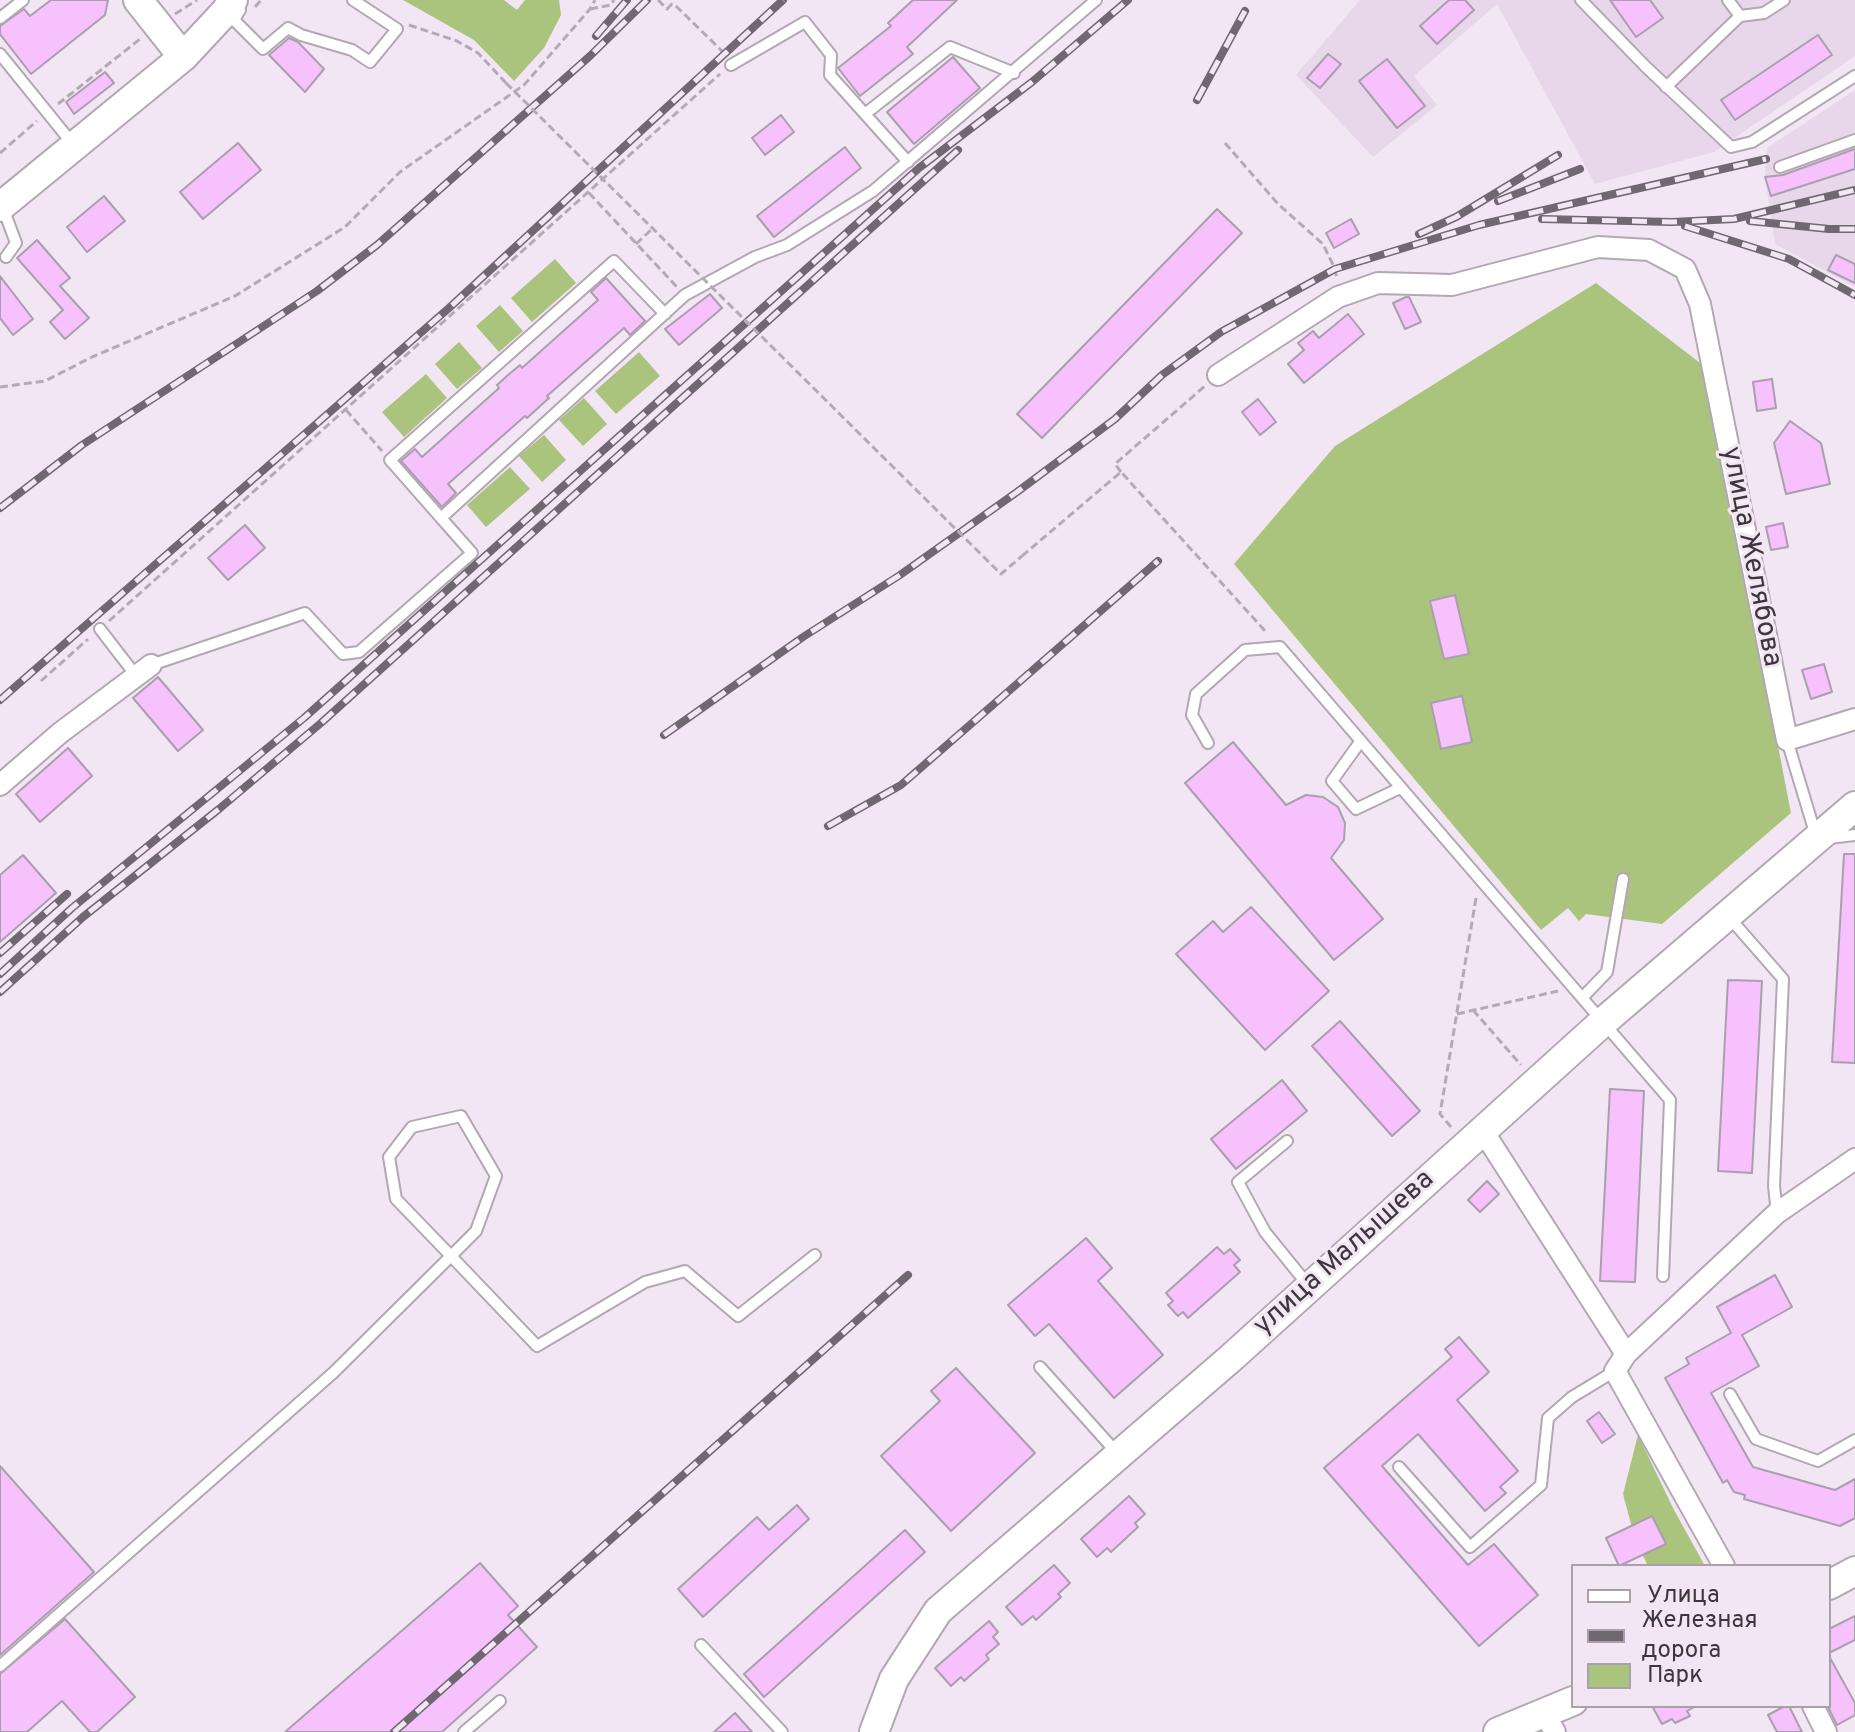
<!DOCTYPE html>
<meta charset="utf-8">
<style>
body{margin:0}
#map{position:relative;width:1855px;height:1732px;overflow:hidden;background:#f3e6f4;font-family:Overpass,sans-serif}
canvas{display:block}
.legend{position:absolute;left:1571px;top:1564px;width:260px;height:144px;box-sizing:border-box;background:#f3e6f4;border:2px solid #a9a0aa;margin:0;padding:10px 14px;list-style:none;font-size:24px;color:#3b373c}
.legend li{display:flex;align-items:center;gap:16px;height:40px}
.legend b{width:40px;border:2px solid #a9a0aa}
</style>
<div id="map">
<canvas width="1855" height="1732"></canvas>
<ul class="legend">
<li><b style="height:10px;background:#fff"></b>Улица</li>
<li><b style="height:10px;background:#6f6870"></b>Железная дорога</li>
<li><b style="height:22px;background:#aac37d"></b>Парк</li>
</ul>
</div>
<script>
const context = document.querySelector('canvas').getContext('2d');
context.lineJoin = 'round';
function fill(path, color) {
  context.fillStyle = color;
  context.fill(path, 'evenodd');
}
function toPath(rows) {
  const path = new Path2D();
  for (const r of rows) {
    path.moveTo(r[0], r[1]);
    for (let i = 2; i < r.length; i += 2) path.lineTo(r[i], r[i + 1]);
  }
  return path;
}
function trace(path, color, width, dash) {
  context.strokeStyle = color;
  context.lineWidth = width;
  context.lineCap = dash ? 'butt' : 'round';
  context.setLineDash(dash || []);
  context.stroke(path);
}
function label(font, color, halo, rows, align = 'center') {
  context.font = font + ' Overpass,sans-serif';
  context.lineWidth = 6;
  context.setLineDash([]);
  context.textBaseline = 'middle';
  context.strokeStyle = halo;
  context.fillStyle = color;
  for (const [text, x, y, turn = 0] of rows) {
    context.save();
    context.translate(x, y);
    context.rotate((+turn || 0) * Math.PI / 180);
    context.textAlign = isNaN(turn) ? turn : align;
    if (halo) context.strokeText(text, 0, 0);
    context.fillText(text, 0, 0);
    context.restore();
  }
}
fill(toPath([
 [1360,0,1855,0,1855,56,1714,152,1595,184,1497,4,1414,76,1437,105,1373,157,1296,75],
 [1855,90,1855,287,1775,244,1765,177,1767,148]
]), '#e8d6ea');
fill(toPath([
 [403,0,504,0,517,10,525,0,559,0,561,15,544,48,514,81,474,40],
 [555,259,576,283,532,322,511,298],
 [1596,283,1704,366,1791,813,1662,924,1586,914,1579,921,1568,908,1541,930,1234,564,1335,446],
 [500,305,523,331,499,352,476,326],
 [459,342,482,368,457,389,435,364],
 [639,352,660,376,616,414,595,391],
 [426,374,447,398,404,437,382,412],
 [584,398,607,424,583,446,559,420],
 [544,435,566,460,542,482,519,456],
 [510,467,530,489,486,527,467,505],
 [1638,1435,1674,1510,1705,1566,1648,1566,1635,1539,1623,1494]
]), '#aac37d');
const building = toPath([
 [51,0,108,0,105,15,31,74,0,34,0,26,24,9,30,16,51,0],
 [913,0,957,0,907,47,913,54,860,96,838,68,891,26,888,23,913,0],
 [1449,0,1465,0,1474,10,1437,44,1420,26,1449,0],
 [1610,0,1650,0,1663,18,1636,37,1610,0],
 [1818,35,1832,55,1735,120,1721,100,1818,35],
 [289,38,298,42,324,69,305,92,269,55,289,38],
 [1328,54,1341,64,1320,88,1307,78,1328,54],
 [953,57,980,88,914,144,887,112,953,57],
 [1387,59,1425,106,1397,128,1359,81,1387,59],
 [105,72,114,83,74,114,66,102,105,72],
 [781,115,794,132,765,155,752,138,781,115],
 [238,143,261,170,203,219,180,192,238,143],
 [845,147,861,168,774,237,757,216,845,147],
 [1855,149,1855,169,1771,196,1765,177,1783,175,1855,149],
 [104,196,125,221,87,252,67,227,104,196],
 [1217,209,1242,233,1042,438,1017,414,1217,209],
 [1351,219,1359,234,1334,248,1326,233,1351,219],
 [37,240,70,278,60,286,89,318,65,339,50,322,63,310,17,258,37,240],
 [1836,255,1855,264,1855,283,1828,270,1836,255],
 [0,276,33,319,13,335,0,318,0,276],
 [606,278,645,321,630,335,624,328,547,396,549,398,527,418,525,416,448,484,456,493,442,507,401,461,415,449,422,457,499,388,497,385,508,375,520,365,522,368,598,300,591,292,606,278],
 [710,294,722,308,679,345,665,329,710,294],
 [1406,297,1409,297,1421,322,1405,329,1393,303,1406,297],
 [1348,314,1364,334,1304,383,1288,364,1304,350,1298,343,1313,331,1319,338,1348,314],
 [1772,379,1776,408,1757,411,1753,382,1772,379],
 [1258,399,1276,422,1260,435,1242,412,1258,399],
 [1790,421,1821,443,1830,484,1786,494,1774,443,1790,421],
 [1783,523,1788,547,1771,550,1766,527,1783,523],
 [245,525,265,548,228,580,208,558,245,525],
 [1455,595,1469,654,1444,659,1430,601,1455,595],
 [1824,664,1832,692,1811,699,1802,670,1824,664],
 [158,677,203,730,178,751,133,698,158,677],
 [1462,696,1472,742,1441,749,1431,703,1462,696],
 [1233,742,1286,805,1306,795,1323,797,1338,807,1345,823,1344,840,1331,858,1383,919,1334,960,1185,783,1233,742],
 [68,748,92,776,40,822,16,794,68,748],
 [1844,854,1855,854,1855,1063,1832,1062,1844,854],
 [23,855,56,893,0,942,0,875,23,855],
 [1251,907,1329,991,1265,1050,1176,954,1213,921,1223,932,1251,907],
 [1728,980,1762,981,1752,1173,1718,1171,1728,980],
 [1340,1021,1420,1111,1392,1136,1312,1046,1340,1021],
 [1282,1080,1307,1111,1236,1169,1211,1139,1282,1080],
 [1610,1089,1644,1091,1635,1282,1600,1281,1610,1089],
 [1487,1181,1499,1194,1480,1212,1468,1200,1487,1181],
 [1086,1238,1112,1268,1098,1281,1163,1355,1114,1398,1049,1324,1035,1336,1008,1305,1086,1238],
 [1217,1247,1224,1254,1230,1249,1240,1260,1234,1265,1240,1272,1188,1318,1183,1312,1178,1316,1168,1305,1173,1301,1166,1293,1217,1247],
 [1775,1275,1792,1307,1742,1335,1759,1366,1711,1393,1753,1467,1835,1490,1855,1479,1855,1518,1840,1526,1744,1499,1745,1495,1734,1492,1727,1480,1723,1483,1665,1378,1689,1364,1686,1358,1731,1333,1717,1307,1775,1275],
 [1459,1337,1489,1372,1457,1400,1518,1471,1500,1487,1506,1493,1485,1511,1418,1434,1382,1466,1468,1565,1494,1544,1538,1595,1479,1646,1324,1468,1452,1357,1445,1349,1459,1337],
 [956,1368,1035,1453,951,1531,881,1456,940,1401,931,1391,956,1368],
 [1599,1412,1615,1434,1602,1443,1587,1421,1599,1412],
 [0,1466,94,1572,0,1655,0,1466],
 [1129,1496,1145,1514,1135,1523,1138,1527,1111,1552,1107,1548,1097,1557,1081,1539,1129,1496],
 [797,1505,809,1519,703,1617,678,1589,757,1517,769,1530,797,1505],
 [1652,1516,1666,1544,1619,1566,1606,1538,1652,1516],
 [905,1530,925,1552,764,1697,744,1674,905,1530],
 [480,1563,518,1606,508,1615,537,1647,442,1732,285,1732,480,1563],
 [1054,1565,1070,1583,1058,1594,1061,1597,1036,1620,1033,1616,1022,1625,1006,1607,1054,1565],
 [1855,1616,1855,1640,1829,1653,1829,1629,1855,1616],
 [65,1619,135,1697,97,1732,90,1732,62,1701,27,1732,0,1732,0,1674,65,1619],
 [989,1621,998,1632,993,1637,999,1644,986,1655,989,1659,964,1681,961,1677,951,1686,935,1668,989,1621],
 [1829,1656,1855,1703,1855,1715,1837,1725,1829,1709,1829,1656],
 [1652,1706,1696,1706,1687,1711,1690,1716,1675,1723,1672,1719,1662,1724,1652,1706],
 [1785,1706,1789,1706,1802,1732,1777,1732,1768,1715,1785,1706],
 [735,1713,752,1732,714,1732,735,1713]
]);
fill(building, '#f6c1fc');
trace(building, '#aa9fac', 2);
const lane = toPath([
 [1581,0,1646,67,1731,147,1752,142,1855,76],
 [1728,0,1740,16],
 [240,10,234,20,263,49,288,28,301,35,352,50,370,62,397,29,353,0],
 [0,18,23,0],
 [0,54,72,143],
 [731,65,805,22,831,55,830,75,908,162],
 [1666,87,1740,16,1764,13,1784,0],
 [865,114,950,47,1014,73],
 [1780,167,1855,140],
 [3,208,16,243,6,257],
 [441,518,390,460,614,261,665,314],
 [100,629,137,677],
 [151,665,305,613,343,654,359,652,472,553,441,518,685,295,755,257,787,245,873,191,1096,0],
 [1787,740,1816,836],
 [1360,742,1332,781,1356,809,1400,788],
 [1208,743,1192,715,1196,694,1245,650,1280,647,1670,1100,1663,1276],
 [1829,838,1855,835],
 [1728,916,1783,979,1774,1186,1777,1213],
 [1582,998,1607,972,1623,879],
 [1287,1141,1238,1182,1265,1232,1308,1285],
 [1040,1367,1117,1453],
 [1730,1394,1756,1439,1818,1461,1855,1440],
 [1399,1467,1470,1547,1541,1485,1548,1418,1572,1397,1615,1371],
 [701,1645,782,1732],
 [0,1666,333,1373,451,1256,476,1231,496,1176,461,1116,412,1127,389,1157,396,1199,451,1256,537,1346,645,1282,685,1271,738,1316,815,1255],
 [464,1732,500,1701]
]);
const street = toPath([
 [1218,375,1338,297,1378,283,1452,285,1598,247,1649,250,1685,269,1700,304,1787,740,1855,719],
 [0,785,60,733,151,665],
 [1483,1131,1626,1354],
 [1724,1566,1615,1371,1626,1354,1777,1213,1855,1159],
 [1813,1706,1826,1732],
 [1544,1713,1555,1732]
]);
const secondary = toPath([
 [138,0,183,57],
 [0,207,183,57,225,12,233,0],
 [1829,1585,1855,1571],
 [874,1732,894,1679,938,1611,1231,1358,1603,1022,1855,806],
 [1498,1732,1573,1701]
]);
trace(lane, '#b3a7b4', 14);
trace(street, '#b3a7b4', 24);
trace(secondary, '#b3a7b4', 32);
trace(toPath([
 [658,0,667,9,672,4,677,7,724,53],
 [255,7,261,0],
 [590,9,611,5,614,0],
 [175,14,197,0],
 [409,25,457,41,478,53,506,83],
 [58,104,140,39],
 [1225,143,1278,204,1323,244,1335,269,1337,280],
 [0,153,37,121],
 [589,193,677,287],
 [636,244,653,228],
 [0,387,45,381,92,357,235,296,345,227,400,172,524,85,590,9,595,0],
 [346,410,382,451],
 [1121,472,1115,464,1205,386],
 [1022,556,1121,472,1267,633],
 [109,621,720,74],
 [41,681,88,639],
 [1473,1010,1521,1065],
 [1457,1014,1558,991],
 [1451,1127,1440,1114,1476,898]
]), '#b4aab5', 3, [8, 4]);
trace(lane, '#fff', 10);
trace(street, '#fff', 20);
trace(secondary, '#fff', 28);
const rail = toPath([
 [596,36,627,0],
 [1197,100,1245,11],
 [1498,201,1580,169],
 [1542,219,1672,222,1734,219,1855,190],
 [1750,221,1829,229,1855,229],
 [1685,226,1789,259,1855,295],
 [1419,234,1456,217,1558,155],
 [0,508,82,445,317,291,377,245,590,56,647,0],
 [0,700,449,308,783,0],
 [664,735,803,637,900,575,1017,492,1115,419,1162,375,1221,332,1335,269,1479,225,1766,159],
 [828,826,901,785,1158,561],
 [0,953,67,894],
 [0,974,72,908,304,718,919,168,1032,82,1128,0],
 [0,992,83,917,219,809,321,723,958,150],
 [394,1732,908,1275]
]);
trace(rail, '#6f6870', 8);
trace(rail, '#f3e6f4', 5, [15]);
trace(toPath([
 [506,83,1001,574,1022,556]
]), '#b4aab5', 3, [8, 4]);
label('28px', '#3b373c', '#f3e6f4', [
 ["улица Желябова",1750,557,79],
 ["улица Малышева",1345,1254,-42]
]);
</script>
